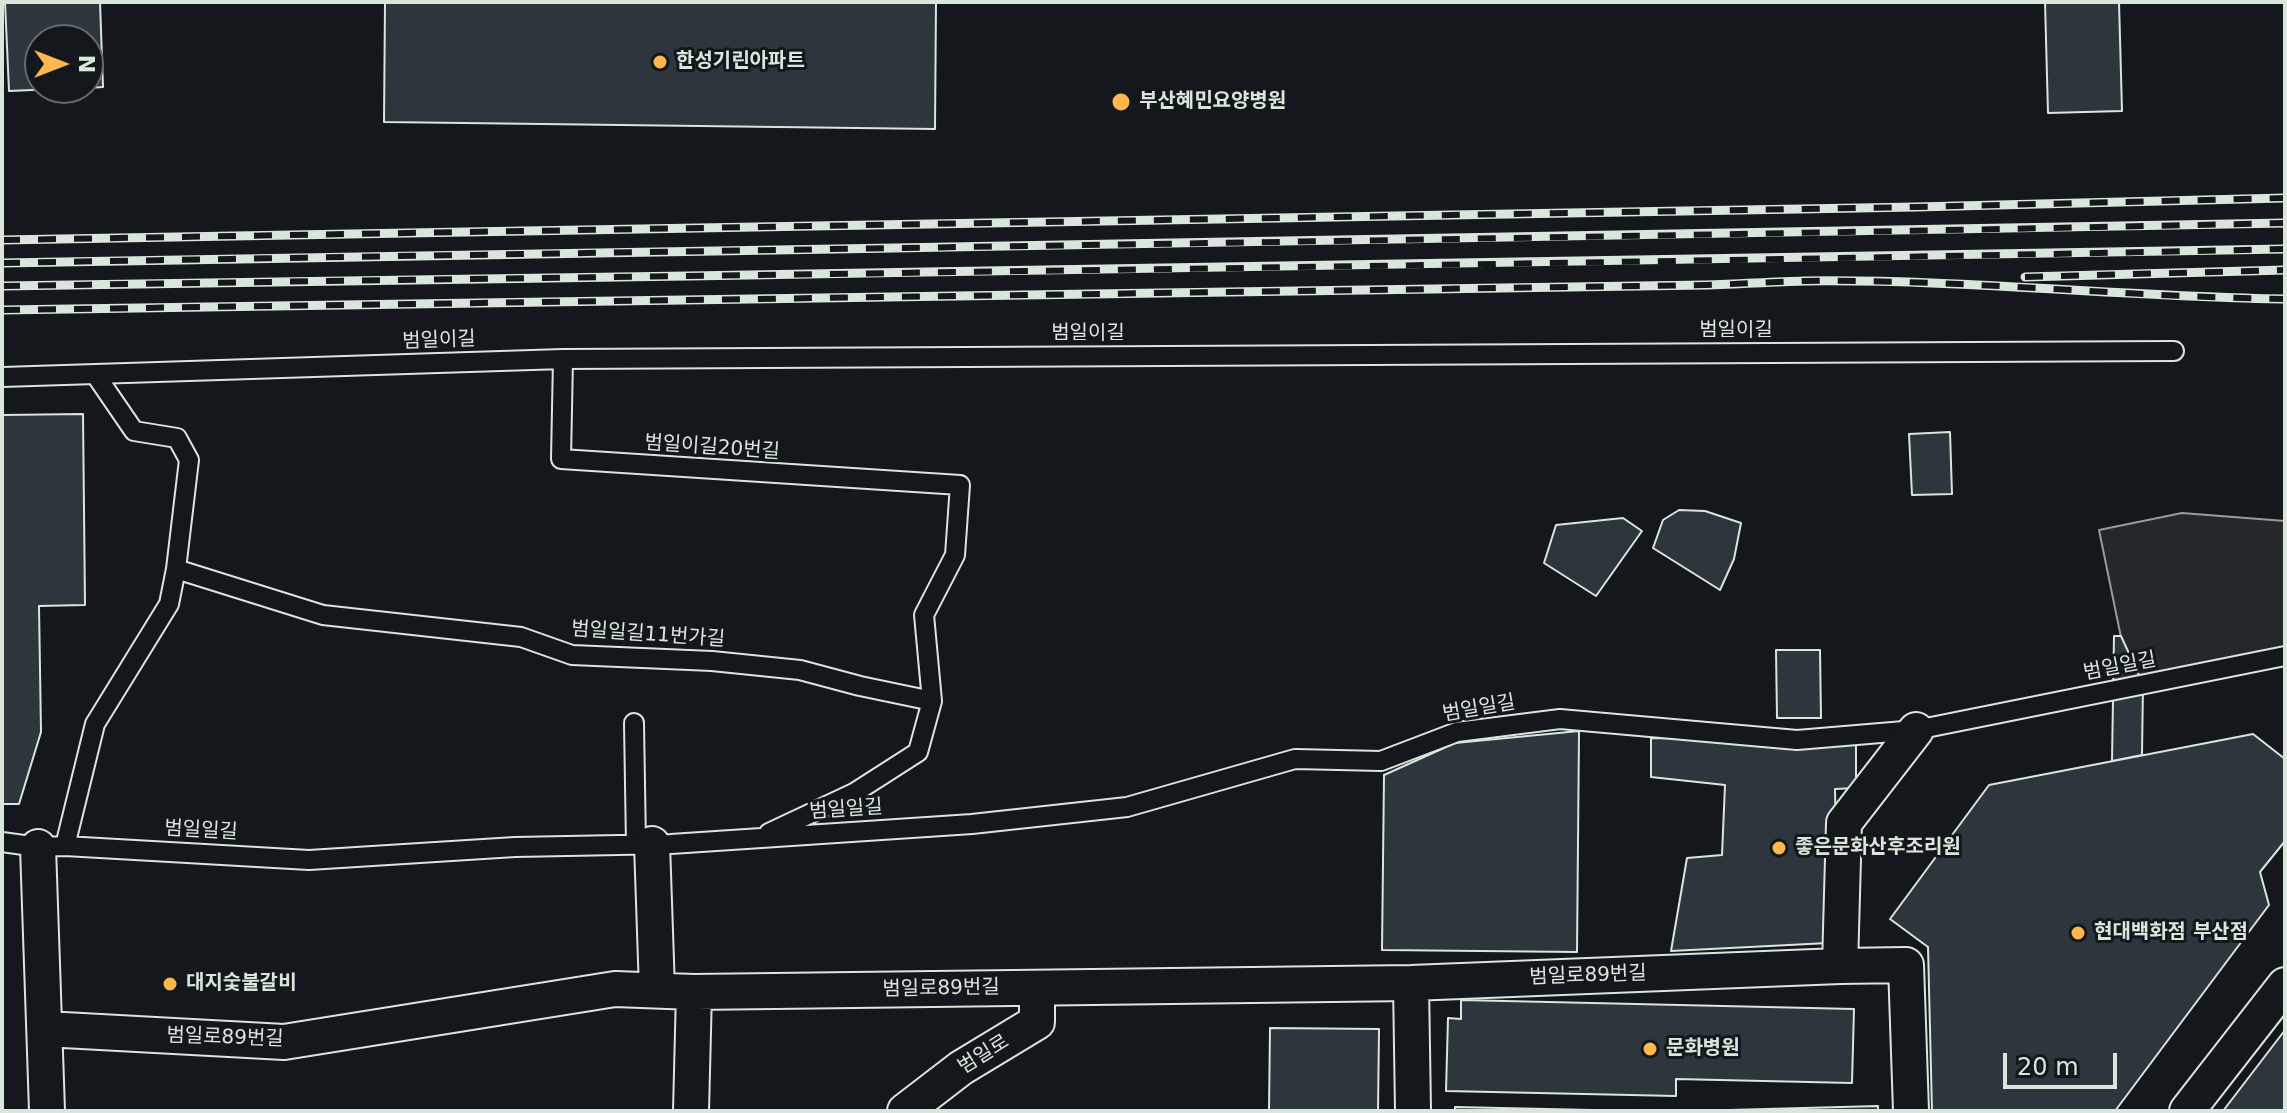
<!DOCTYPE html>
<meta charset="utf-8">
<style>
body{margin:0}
#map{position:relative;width:2287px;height:1113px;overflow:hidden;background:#14181c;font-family:"DejaVu Sans",sans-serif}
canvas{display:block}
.frame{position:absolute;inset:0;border:4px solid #d8e6dc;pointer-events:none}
.north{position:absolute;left:24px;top:24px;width:80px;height:80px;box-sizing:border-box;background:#14181c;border:2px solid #626a69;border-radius:50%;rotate:90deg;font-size:22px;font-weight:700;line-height:32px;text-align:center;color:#d8e6dc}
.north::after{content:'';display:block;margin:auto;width:28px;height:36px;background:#ffb74d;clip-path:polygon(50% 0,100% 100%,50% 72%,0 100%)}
.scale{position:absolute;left:2003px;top:1053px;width:114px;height:36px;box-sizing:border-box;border:4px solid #d8e6dc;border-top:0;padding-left:10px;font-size:24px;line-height:28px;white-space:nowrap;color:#d8e6dc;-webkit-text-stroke:6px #14181c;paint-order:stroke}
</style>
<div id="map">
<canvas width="2287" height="1113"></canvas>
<div class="frame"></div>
<div class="north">N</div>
<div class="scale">20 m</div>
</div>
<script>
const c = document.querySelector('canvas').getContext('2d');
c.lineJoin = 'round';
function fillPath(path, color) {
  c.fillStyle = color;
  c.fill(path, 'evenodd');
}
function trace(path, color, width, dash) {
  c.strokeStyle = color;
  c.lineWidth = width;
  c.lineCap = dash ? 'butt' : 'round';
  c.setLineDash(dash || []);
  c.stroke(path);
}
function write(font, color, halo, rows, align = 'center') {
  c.font = font + ' "DejaVu Sans","Noto Sans KR",sans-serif';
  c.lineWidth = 6;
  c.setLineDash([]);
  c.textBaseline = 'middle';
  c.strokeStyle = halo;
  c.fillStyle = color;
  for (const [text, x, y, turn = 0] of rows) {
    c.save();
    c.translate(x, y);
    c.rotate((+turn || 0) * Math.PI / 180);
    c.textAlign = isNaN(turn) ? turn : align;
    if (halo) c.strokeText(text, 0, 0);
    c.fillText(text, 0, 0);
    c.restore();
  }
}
const parking = new Path2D(`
 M 2182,513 L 2285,521 L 2285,651 L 2131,686 L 2099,530 Z`);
fillPath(parking, '#24282b');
trace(parking, '#939e99', 2);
const building = new Path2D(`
 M 5,2 L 100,2 L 103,87 L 88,88 L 88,40 L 40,40 L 40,88 L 78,88 L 9,91 Z
 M 385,2 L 936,2 L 935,129 L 384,122 Z
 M 2045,2 L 2119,2 L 2122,111 L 2048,113 Z
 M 83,414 L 85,605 L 39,606 L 41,732 L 19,804 L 2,804 L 2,415 Z
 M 1950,432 L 1952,494 L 1912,495 L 1909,434 Z
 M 1679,510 L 1705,511 L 1741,523 L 1734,559 L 1720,590 L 1653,548 L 1663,520 Z
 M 1623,518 L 1642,531 L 1596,596 L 1544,563 L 1556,525 Z
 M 2114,636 L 2121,636 L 2143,684 L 2142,755 L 2112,761 Z
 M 1776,650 L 1820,650 L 1821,718 L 1777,718 Z
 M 1579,731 L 1577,952 L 1382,950 L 1384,775 L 1455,743 Z
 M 2253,734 L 2285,759 L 2285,841 L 2260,872 L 2269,905 L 2115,1111 L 1932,1111 L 1928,947 L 1890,919 L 1989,785 Z
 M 1651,738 L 1856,741 L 1856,788 L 1835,789 L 1836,842 L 1828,943 L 1671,951 L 1687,858 L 1722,855 L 1725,785 L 1651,777 Z
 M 1461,1000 L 1854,1009 L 1852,1083 L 1676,1079 L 1676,1096 L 1446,1091 L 1448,1018 L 1461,1019 Z
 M 1270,1028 L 1379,1029 L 1378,1111 L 1269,1111 Z
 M 2285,1030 L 2285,1111 L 2223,1111 Z
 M 1878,1106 L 1878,1111 L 1692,1111 Z
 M 1455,1107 L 1638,1111 L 1455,1111 Z`);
fillPath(building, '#2c363c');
trace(building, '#d8e6dc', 2);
const lane = new Path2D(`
 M 563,359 L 561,459 L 960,485 L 955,555 L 924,615 L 932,701 L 918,752 L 854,793 L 769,833
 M 2,377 L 563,359 L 2174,351
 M 176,569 L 323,615 L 521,637 L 572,655 L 712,661 L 800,670 L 860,686 L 932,701
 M 634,723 L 636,845
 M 2,842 L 38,847 L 65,846 L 309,860 L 515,847 L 671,844 L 972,824 L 1127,807 L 1295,759 L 1381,761 L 1457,732 L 1560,719 L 1797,740 L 1916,730 L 2285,656
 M 65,846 L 95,724 L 169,604 L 176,569 L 189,460 L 177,438 L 134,431 L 95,374`);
const street = new Path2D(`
 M 652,844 L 657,990
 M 38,847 L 47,1111
 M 1840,966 L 1844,823 L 1916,730
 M 1411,983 L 1413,1111
 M 45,1029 L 284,1042 L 615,989 L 694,992 L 1411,983 L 1840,966 L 1906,965 L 1911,1111
 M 691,1111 L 694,992
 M 905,1111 L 961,1068 L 1037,1022 L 1037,988
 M 2187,1111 L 2285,985`);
trace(lane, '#d8e6dc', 22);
trace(street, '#d8e6dc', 38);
trace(lane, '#14181c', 18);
trace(street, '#14181c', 34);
const rail = new Path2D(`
 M 2,240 L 1916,207 L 2285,198
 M 2,263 C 763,249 1524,240 2285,223
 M 2025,277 L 2285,270
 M 2,286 C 763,274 1524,266 2285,249
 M 2,310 L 1706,285 C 1739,284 1771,282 1804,281 C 1964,279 2125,297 2285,299`);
trace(rail, '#d8e6dc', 9);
trace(rail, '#14181c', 6, [18]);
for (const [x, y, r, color] of [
 [660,62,8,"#ffb74d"],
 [1121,102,10,"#ffb74d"],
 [1779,848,8,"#ffb74d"],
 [2078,933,8,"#ffb74d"],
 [170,984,8,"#ffb74d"],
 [1650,1049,8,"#ffb74d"]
]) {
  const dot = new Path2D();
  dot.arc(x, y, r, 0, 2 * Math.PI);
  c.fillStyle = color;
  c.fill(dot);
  trace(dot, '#14181c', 3);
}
write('bold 20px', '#d8e6dc', '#14181c', [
 ["한성기린아파트",676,62],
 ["부산혜민요양병원",1139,102],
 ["좋은문화산후조리원",1795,848],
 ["현대백화점 부산점",2094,933],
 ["대지숯불갈비",186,984],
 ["문화병원",1666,1049]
], 'left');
write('20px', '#d8e6dc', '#14181c', [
 ["범일이길",1736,331],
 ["범일이길",1088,334],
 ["범일이길",439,341,-2],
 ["범일이길20번길",712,448,4],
 ["범일일길11번가길",648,635,4],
 ["범일일길",2120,667,-11],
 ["범일일길",1479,709,-10],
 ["범일일길",846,810,-4],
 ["범일일길",201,831,3],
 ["범일로89번길",1588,976,-2],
 ["범일로89번길",941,989,-1],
 ["범일로89번길",225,1038,2],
 ["범일로",984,1055,-32]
]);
</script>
